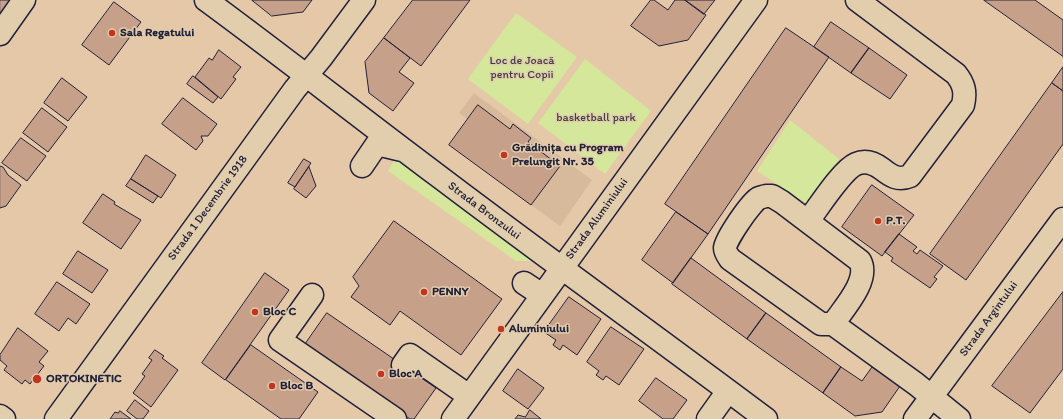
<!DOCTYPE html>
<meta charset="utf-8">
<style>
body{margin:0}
canvas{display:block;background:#e4c8a7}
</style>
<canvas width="1063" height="419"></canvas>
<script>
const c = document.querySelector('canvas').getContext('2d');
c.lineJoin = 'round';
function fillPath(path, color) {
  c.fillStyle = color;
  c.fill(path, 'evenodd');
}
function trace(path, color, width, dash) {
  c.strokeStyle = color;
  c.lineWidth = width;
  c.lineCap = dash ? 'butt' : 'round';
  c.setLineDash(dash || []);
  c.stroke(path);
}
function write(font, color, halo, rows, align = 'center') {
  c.font = font + ' Itim,sans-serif';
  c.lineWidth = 3;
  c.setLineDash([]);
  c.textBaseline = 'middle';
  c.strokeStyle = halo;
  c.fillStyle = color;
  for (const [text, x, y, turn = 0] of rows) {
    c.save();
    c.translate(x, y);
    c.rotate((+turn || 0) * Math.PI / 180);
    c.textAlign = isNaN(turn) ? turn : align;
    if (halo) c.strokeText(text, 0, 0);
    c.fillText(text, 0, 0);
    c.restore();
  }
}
fillPath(new Path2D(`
 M 474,93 L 592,180 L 560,226 L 531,205 L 549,180 L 459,113 Z`), '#d7b99c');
fillPath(new Path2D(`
 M 516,13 L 577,57 L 528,124 L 468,79 Z
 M 585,59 L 651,111 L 605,174 L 538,123 Z
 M 790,120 L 839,159 L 809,205 L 757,171 Z
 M 395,159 L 536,261 L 516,261 L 388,171 Z`), '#d5e79b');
const building = new Path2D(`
 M 0,0 L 13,0 L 0,31 Z
 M 252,0 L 312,0 L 303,12 L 272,16 Z
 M 413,0 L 470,0 L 421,66 L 384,38 Z
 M 651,0 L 654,0 L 668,10 L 675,0 L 685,0 L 706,15 L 688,40 L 659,46 L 631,26 Z
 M 685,0 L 715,0 L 704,14 Z
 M 984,0 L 1035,0 L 1063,20 L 1063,56 Z
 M 114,2 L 141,22 L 109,65 L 82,45 Z
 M 831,22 L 869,48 L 851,73 L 814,47 Z
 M 786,28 L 829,57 L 708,234 L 665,204 Z
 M 384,38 L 410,58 L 399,72 L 414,83 L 393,111 L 369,93 L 365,62 Z
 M 869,48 L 907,75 L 890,99 L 851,73 Z
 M 219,50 L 241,67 L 233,77 L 236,79 L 221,99 L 195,77 L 209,58 L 212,60 Z
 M 1063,67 L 1063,91 L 1052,83 Z
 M 193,76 L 218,97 L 213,103 L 187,84 Z
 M 62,78 L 87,97 L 68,121 L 44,103 Z
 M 1052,83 L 1063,91 L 1063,144 L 966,280 L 930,254 Z
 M 183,98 L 217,124 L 208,136 L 201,136 L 203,141 L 196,150 L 162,124 Z
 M 478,105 L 510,129 L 513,124 L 531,138 L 528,142 L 560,166 L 531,205 L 449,145 Z
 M 42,108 L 67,127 L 48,152 L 23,133 Z
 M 21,138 L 46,156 L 27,181 L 2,163 Z
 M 146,155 L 176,175 L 161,198 L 131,179 Z
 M 304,159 L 311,163 L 295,187 L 288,183 Z
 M 0,166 L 3,167 L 8,175 L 21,185 L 6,206 L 0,208 Z
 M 309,167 L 316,186 L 306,198 L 294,189 Z
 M 131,179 L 158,196 L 153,203 L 126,186 Z
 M 872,185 L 914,215 L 882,256 L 842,227 Z
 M 103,194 L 115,202 L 114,204 L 141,220 L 121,249 L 83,223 Z
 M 676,212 L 708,234 L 673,283 L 642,260 Z
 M 394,221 L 502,299 L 461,355 L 400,311 L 390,325 L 351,297 L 359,286 L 353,277 Z
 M 899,234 L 917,247 L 913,251 L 917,254 L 920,250 L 943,266 L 934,277 L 937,279 L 930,288 L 891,261 L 893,258 L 885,252 Z
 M 78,251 L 108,270 L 92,293 L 63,274 Z
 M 691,258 L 766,313 L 747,339 L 672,284 Z
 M 265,273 L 289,290 L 225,380 L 202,363 Z
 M 57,282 L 90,304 L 76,324 L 68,318 L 59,331 L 35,314 Z
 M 1063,292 L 1063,369 L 1030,413 L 992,386 Z
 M 569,297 L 601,319 L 577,355 L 563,345 L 560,350 L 553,345 L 556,340 L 544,332 Z
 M 327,313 L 436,388 L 414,419 L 410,419 L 304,346 Z
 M 766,313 L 841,367 L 823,393 L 747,339 Z
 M 611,327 L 644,349 L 619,385 L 606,376 L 603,380 L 596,375 L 599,371 L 587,362 Z
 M 18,328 L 48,351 L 39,362 L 44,366 L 30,384 L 25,380 L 22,384 L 4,370 L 7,366 L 0,360 L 0,355 Z
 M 251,345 L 318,392 L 299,419 L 281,419 L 226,380 Z
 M 155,350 L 164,356 L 162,358 L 178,370 L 151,407 L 133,393 L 145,376 L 142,374 L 152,360 L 149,358 Z
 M 841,367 L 862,381 L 872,367 L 900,386 L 882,412 L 855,416 L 823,393 Z
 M 518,369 L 544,388 L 528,409 L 503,391 Z
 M 656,378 L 687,400 L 673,419 L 663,419 L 639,401 Z
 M 135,400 L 149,411 L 143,419 L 137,419 L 127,411 Z
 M 530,410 L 541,419 L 515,419 L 518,415 L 525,417 Z
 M 120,411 L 131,419 L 110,419 L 115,412 L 118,413 Z`);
fillPath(building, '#c6a089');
trace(building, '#22223b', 1);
const minor = new Path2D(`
 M 206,0 C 285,58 362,119 441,178 C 548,259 658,338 766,419
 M 0,34 L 24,0
 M 362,166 L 377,144 L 402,150
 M 766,196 L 772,196 L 782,202 L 860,261 C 870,280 844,308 833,324 L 821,324 L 730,259 C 728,256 725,252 725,248 C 726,239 751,202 759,198 C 761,197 763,197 766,196 Z
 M 808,221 C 818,208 842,170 856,164 C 865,160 874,163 882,169 C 891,176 898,181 910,176 L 963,105 C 966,92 964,84 956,74 L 857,0
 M 524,283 L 542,295
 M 312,295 L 280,340 L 395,419
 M 833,324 L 916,384 L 959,419
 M 403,365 L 410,355 L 469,396
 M 0,416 L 4,419
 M 56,419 L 295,89 L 321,58 L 364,0
 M 453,419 L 756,0
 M 708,419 L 728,391
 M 915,419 L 1063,219`);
trace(minor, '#22223b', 25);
trace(minor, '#e2cdac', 22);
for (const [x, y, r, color] of [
 [112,33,4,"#c8321e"],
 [504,155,4,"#c8321e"],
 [878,221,4,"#c8321e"],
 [424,292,4,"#c8321e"],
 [255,312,4,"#c8321e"],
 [501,329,4,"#c8321e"],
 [381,374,4,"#c8321e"],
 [37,379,5,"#c8321e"],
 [272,386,4,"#c8321e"]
]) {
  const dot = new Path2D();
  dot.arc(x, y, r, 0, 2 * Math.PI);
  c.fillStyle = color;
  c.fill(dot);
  trace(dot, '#e2cdac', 1.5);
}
write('bold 12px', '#22223b', '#e2cdac', [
 ["Sala Regatului",120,33],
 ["Grădinița cu Program",512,148],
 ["Prelungit Nr. 35",512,162],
 ["P.T.",886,221],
 ["PENNY",432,292],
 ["Bloc C",263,312],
 ["Aluminiului",509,329],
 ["Bloc A",389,374],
 ["ORTOKINETIC",46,379],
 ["Bloc B",280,386]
], 'left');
write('12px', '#3d4049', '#e2cdac', [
 ["Loc de Joacă",522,61],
 ["pentru Copii",522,75],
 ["basketball park",596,118]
]);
write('12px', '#22223b', '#e2cdac', [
 ["Strada 1 Decembrie 1918",208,208,-54],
 ["Strada Bronzului",484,211,37],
 ["Strada Aluminiului",597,219,-54],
 ["Strada Argintului",989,319,-54]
]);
</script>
